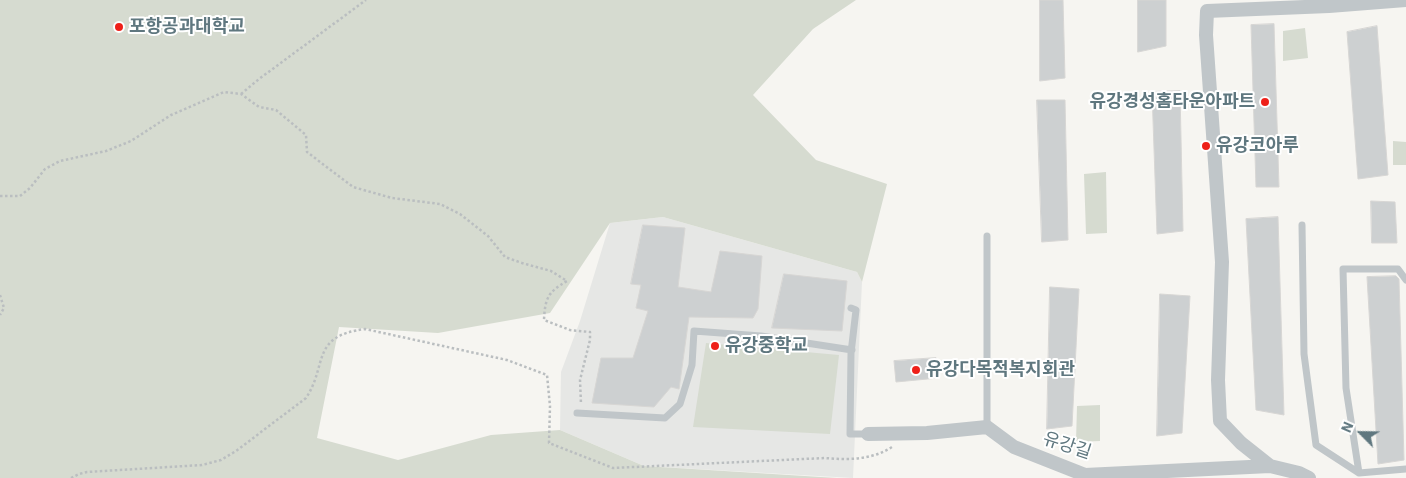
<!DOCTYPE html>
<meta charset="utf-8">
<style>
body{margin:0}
#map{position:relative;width:1406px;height:478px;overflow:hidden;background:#f6f5f1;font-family:"IBM Plex Sans",sans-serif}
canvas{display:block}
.north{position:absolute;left:1336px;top:408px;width:50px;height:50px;-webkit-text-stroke:4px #fff;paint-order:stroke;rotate:293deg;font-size:14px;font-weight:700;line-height:20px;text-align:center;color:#5f777f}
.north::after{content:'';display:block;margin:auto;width:18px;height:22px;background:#5f777f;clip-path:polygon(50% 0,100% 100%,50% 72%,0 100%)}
</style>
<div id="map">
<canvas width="1406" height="478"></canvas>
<div class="north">N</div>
</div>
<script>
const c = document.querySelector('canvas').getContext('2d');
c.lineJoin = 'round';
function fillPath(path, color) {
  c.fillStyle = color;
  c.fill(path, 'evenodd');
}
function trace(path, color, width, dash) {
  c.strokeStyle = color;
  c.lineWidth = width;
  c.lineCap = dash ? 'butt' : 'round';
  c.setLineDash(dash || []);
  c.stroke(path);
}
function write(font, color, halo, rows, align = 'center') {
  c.font = font + ' "IBM Plex Sans","Noto Sans KR",sans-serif';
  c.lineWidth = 4;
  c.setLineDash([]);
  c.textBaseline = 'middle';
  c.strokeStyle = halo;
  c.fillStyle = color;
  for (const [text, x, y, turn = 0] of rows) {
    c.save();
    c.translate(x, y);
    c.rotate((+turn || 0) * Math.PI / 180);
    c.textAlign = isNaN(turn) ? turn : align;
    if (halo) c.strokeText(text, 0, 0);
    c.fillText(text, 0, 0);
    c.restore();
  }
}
fillPath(new Path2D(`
 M 663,217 L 857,272 L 862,282 L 853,478 L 644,466 L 560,430 L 561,372 L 580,321 L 610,223 Z`), '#e6e7e5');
fillPath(new Path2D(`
 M 0,0 L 856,0 L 813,29 L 753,95 L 816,160 L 887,184 L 862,282 L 857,272 L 663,217 L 610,223 L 550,313 L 438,333 L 339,327 L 317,438 L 398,460 L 491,435 L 560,430 L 644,466 L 837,478 L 0,478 Z
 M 1305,28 L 1308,58 L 1283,61 L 1283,31 Z
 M 1393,141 L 1406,142 L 1406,165 L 1393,165 Z
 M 1106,172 L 1107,233 L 1086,234 L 1084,174 Z
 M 706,343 L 839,355 L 830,434 L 693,427 Z
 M 1100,405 L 1100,441 L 1076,442 L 1077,406 Z`), '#d6dbd0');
const building = new Path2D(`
 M 1040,0 L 1063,0 L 1065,78 L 1040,81 Z
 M 1138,0 L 1166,0 L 1166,46 L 1138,52 Z
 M 1274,24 L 1279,187 L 1256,187 L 1251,25 Z
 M 1377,26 L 1388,175 L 1358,179 L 1347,32 Z
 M 1180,91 L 1183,231 L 1157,234 L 1152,92 Z
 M 1037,100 L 1065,100 L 1068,240 L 1042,242 Z
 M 1371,201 L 1395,202 L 1397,243 L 1372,243 Z
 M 1278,217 L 1284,415 L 1256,410 L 1246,219 Z
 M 643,225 L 685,228 L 678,287 L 711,292 L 720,251 L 762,256 L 758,309 L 753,318 L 689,317 L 679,389 L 671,387 L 654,407 L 592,403 L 601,358 L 633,358 L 648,311 L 636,308 L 641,285 L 631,284 Z
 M 784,274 L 847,281 L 842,331 L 772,328 Z
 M 1396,276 L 1399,279 L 1404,460 L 1378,464 L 1367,277 Z
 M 1050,287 L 1079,289 L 1072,426 L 1047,429 Z
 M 1160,294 L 1190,296 L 1182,433 L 1157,436 Z
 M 936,358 L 938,378 L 896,382 L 894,361 Z`);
fillPath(building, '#cdd0d1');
trace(building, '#d7d6d4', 1);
trace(new Path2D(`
 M 241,94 L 259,79 L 366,0
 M 0,196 L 20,196 L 30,188 L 45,169 L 60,161 L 106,151 L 131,141 L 171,115 L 224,92 L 241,94 L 259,107 L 276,110 L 306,135 L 307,152 L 353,187 L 392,198 L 440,204 L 460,214 L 488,236 L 505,257 L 522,263 L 551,271 L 567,281 C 548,292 545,298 544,320 L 570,330 L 590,332 L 590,340 L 580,380 L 581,404
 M 0,295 L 4,308 L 0,315
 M 71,478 L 79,474 L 87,472 L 202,465 L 221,460 L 236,451 L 306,398 C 328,365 310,336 365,329 L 507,360 L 547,375 L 550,406 L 549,443 L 613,468 L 825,458 C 848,460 872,460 892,447`), '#babec0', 2.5, [2.5, 2.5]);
trace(new Path2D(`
 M 1302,225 L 1304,354 L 1316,445 L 1359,473 L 1406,469
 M 987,236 L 987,427
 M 851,308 L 856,310 L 851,353 L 850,434 L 868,434
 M 577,413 L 665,418 L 680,404 L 692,365 L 694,331 L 761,336 L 852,350
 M 1359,473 L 1346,388 L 1343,269 L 1398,269 L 1406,280`), '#c0c6c9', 7);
trace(new Path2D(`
 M 868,434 L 927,433 L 987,427 L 1014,447 L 1085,475 L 1270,466 L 1299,473 L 1309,478
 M 1270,466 L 1241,443 L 1220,421 L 1218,380 L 1222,262 L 1206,35 L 1207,11 L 1329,6 L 1406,0`), '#c0c6c9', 14);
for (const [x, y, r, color] of [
 [119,27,5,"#ee2019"],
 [1265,102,5,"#ee2019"],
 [1206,146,5,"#ee2019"],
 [715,346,5,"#ee2019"],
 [916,370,5,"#ee2019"]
]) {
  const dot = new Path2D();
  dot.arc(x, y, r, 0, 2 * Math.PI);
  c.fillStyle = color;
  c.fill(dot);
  trace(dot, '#fff', 2);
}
write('bold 18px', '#5f777f', '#fff', [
 ["포항공과대학교",129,27],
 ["유강경성홈타운아파트",1255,102,"right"],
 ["유강코아루",1216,146],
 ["유강중학교",725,346],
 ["유강다목적복지회관",926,370]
], 'left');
write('18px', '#5f777f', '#fff', [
 ["유강길",1067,446,18]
]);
</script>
